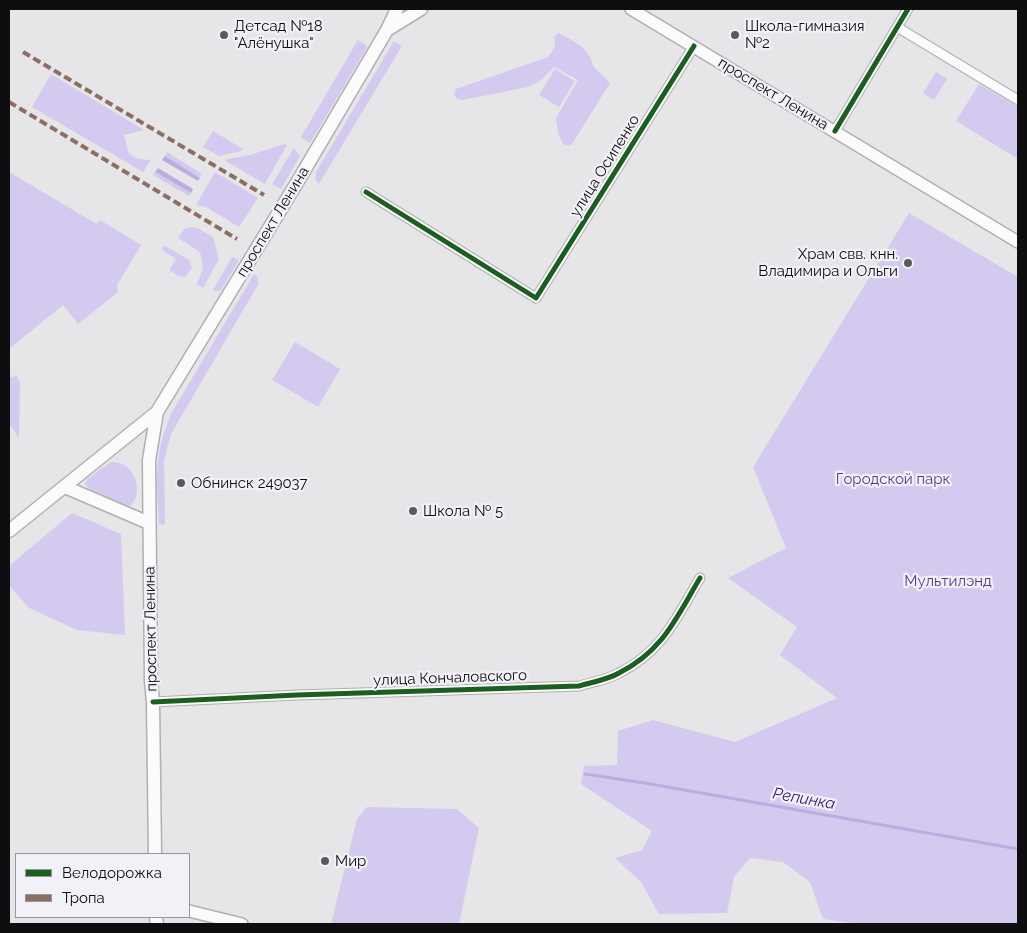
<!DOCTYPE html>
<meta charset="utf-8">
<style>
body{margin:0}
#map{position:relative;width:1027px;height:933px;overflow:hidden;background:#e6e5e8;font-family:Raleway,sans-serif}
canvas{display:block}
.frame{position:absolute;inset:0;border:10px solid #0e0e10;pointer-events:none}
.legend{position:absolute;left:15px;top:853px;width:175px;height:65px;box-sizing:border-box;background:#f2f1f7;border:1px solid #97969b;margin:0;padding:6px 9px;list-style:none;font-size:15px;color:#0e0e10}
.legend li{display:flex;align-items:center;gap:10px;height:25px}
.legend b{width:25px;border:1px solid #97969b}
</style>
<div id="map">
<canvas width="1027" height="933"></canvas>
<div class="frame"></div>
<ul class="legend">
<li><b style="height:6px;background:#1b5e20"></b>Велодорожка</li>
<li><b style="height:6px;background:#8d6e63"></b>Тропа</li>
</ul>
</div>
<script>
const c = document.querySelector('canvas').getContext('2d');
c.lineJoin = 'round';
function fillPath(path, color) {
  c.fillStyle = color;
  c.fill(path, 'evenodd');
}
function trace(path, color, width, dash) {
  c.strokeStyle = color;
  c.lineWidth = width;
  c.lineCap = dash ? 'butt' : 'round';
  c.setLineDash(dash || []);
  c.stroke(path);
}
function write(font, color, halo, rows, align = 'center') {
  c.font = font + ' Raleway,sans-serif';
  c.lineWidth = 4.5;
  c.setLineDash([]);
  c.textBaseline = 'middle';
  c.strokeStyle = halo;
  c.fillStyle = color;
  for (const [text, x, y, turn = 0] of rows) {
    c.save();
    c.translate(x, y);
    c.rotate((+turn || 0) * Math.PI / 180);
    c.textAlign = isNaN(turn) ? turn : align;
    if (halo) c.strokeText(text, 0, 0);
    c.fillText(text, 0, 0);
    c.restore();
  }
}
fillPath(new Path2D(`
 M 558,33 C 572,39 591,50 593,66 L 610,83 L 572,144 L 568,146 L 563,144 L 558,133 L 556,118 L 578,80 L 554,67 L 540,81 L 528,87 L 462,100 L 456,98 L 454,94 L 456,89 L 548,57 L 555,47 L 554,38 Z
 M 358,40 L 367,46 L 365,51 L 310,143 L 301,137 Z
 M 394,41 L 402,46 L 319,184 L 315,179 L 316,172 Z
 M 555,69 L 575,81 L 559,107 L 539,95 Z
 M 936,72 L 947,79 L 934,100 L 923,93 Z
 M 51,74 L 144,130 L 124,135 L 129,154 L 139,159 L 151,160 L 143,172 L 32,107 Z
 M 979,84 L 1018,107 L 1018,159 L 956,121 Z
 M 213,131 L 243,149 L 241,151 L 223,155 L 221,157 L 203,147 Z
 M 284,144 L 287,145 L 265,184 L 226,161 L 227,159 L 250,155 Z
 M 294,148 L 300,156 L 281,189 L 272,184 Z
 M 167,152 L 202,174 L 200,178 L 165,156 Z
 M 9,172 L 97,224 L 100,220 L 141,245 L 117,285 L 118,292 L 78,324 L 63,305 L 9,349 Z
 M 155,172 L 191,193 L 189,196 L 153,175 Z
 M 215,172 L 258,198 L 239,227 L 206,207 L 196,205 Z
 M 909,213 L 1018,277 L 1018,924 L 860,924 L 823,919 L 810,882 L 783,862 L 750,858 L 734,877 L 727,913 L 659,914 L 641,882 L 615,858 L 642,850 L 652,831 L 581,784 L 584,766 L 617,765 L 618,731 L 653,720 L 735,742 L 837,698 L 780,655 L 797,627 L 728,578 L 786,548 L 753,467 Z
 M 192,227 L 197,228 L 213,237 L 219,259 L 203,288 L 197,284 L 203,268 L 200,252 L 178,238 L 184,229 Z
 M 164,245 L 189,260 L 192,268 L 185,277 L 179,276 L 169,270 L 176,259 L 162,250 Z
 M 232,257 L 239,260 L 221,290 L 218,291 L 213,290 Z
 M 254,274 L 257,277 L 259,283 L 171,434 L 164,461 L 165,524 L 162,525 L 159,523 C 156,480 154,452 172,412 Z
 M 295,342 L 340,369 L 318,407 L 272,380 Z
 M 9,374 L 12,378 L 16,375 L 20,382 L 19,438 L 9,424 Z
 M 111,462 C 135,460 145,494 130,506 L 125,505 C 115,501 89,493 85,484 L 87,479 Z
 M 72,513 L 121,534 L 125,635 L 77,630 L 29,608 L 9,585 L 9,566 Z
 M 367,807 L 457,809 L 479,828 L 459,924 L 331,924 L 357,819 Z`), '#d4caef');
fillPath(new Path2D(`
 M 165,156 L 200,178 L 198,181 L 162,160 Z
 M 158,168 L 193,189 L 191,193 L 155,172 Z`), '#bcade0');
trace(new Path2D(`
 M 585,774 L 645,783 L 1018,849`), '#bcade0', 3);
const street = new Path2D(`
 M 897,27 L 1018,100
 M 835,131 L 908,9
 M 366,192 L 536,298 L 694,46
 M 153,702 L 297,695 L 579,686 C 592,682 607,680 619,673 C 663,651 676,618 700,578`);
const secondary = new Path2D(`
 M 631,9 L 1018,242
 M 189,911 L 242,924`);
const primary = new Path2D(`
 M 387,30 L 421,9
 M 65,487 L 149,523
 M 9,531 L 157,412 L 298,181 L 387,30 L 397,9
 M 155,854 L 153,702 L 151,681 L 149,460 L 157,412
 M 156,917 L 157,924`);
trace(street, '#b0afb1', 11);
trace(secondary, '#b0afb1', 14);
trace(primary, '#b0afb1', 15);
trace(street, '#fbfbfc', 9);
trace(secondary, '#fbfbfc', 11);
trace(primary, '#fbfbfc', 12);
trace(new Path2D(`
 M 23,52 L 264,195
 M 9,102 L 237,239`), '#8d6e63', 4, [8, 4]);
trace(new Path2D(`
 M 835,131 L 908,9
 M 366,192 L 536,298 L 694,46
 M 153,702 L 297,695 L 579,686 C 592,682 607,680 619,673 C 663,651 676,618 700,578`), '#1b5e20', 5);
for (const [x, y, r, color] of [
 [224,35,5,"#5a595c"],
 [735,35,5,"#5a595c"],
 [908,263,5,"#5a595c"],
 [181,483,5,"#5a595c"],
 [413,511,5,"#5a595c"],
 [325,861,5,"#5a595c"]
]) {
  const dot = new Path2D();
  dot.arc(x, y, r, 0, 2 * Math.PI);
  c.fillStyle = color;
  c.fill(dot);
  trace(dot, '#f2f1f7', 2);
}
write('15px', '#0e0e10', '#f2f1f7', [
 ["Детсад №18",234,26],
 ["\"Алёнушка\"",234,43],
 ["Школа-гимназия",745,26],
 ["№2",745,43],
 ["Храм свв. кнн.",898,254,"right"],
 ["Владимира и Ольги",898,271,"right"],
 ["Обнинск 249037",191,483],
 ["Школа № 5",423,511],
 ["Мир",335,861]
], 'left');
write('15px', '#0e0e10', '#f2f1f7', [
 ["проспект Ленина",773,94,31],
 ["улица Осипенко",605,166,-58],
 ["проспект Ленина",273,222,-59],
 ["проспект Ленина",151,629,-91],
 ["улица Кончаловского",450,678,-2]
]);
write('15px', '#58398c', '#f2f1f7', [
 ["Городской парк",893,479],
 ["Мультилэнд",948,581]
]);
write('italic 16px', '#381567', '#f2f1f7', [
 ["Репинка",804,799,10]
]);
</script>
